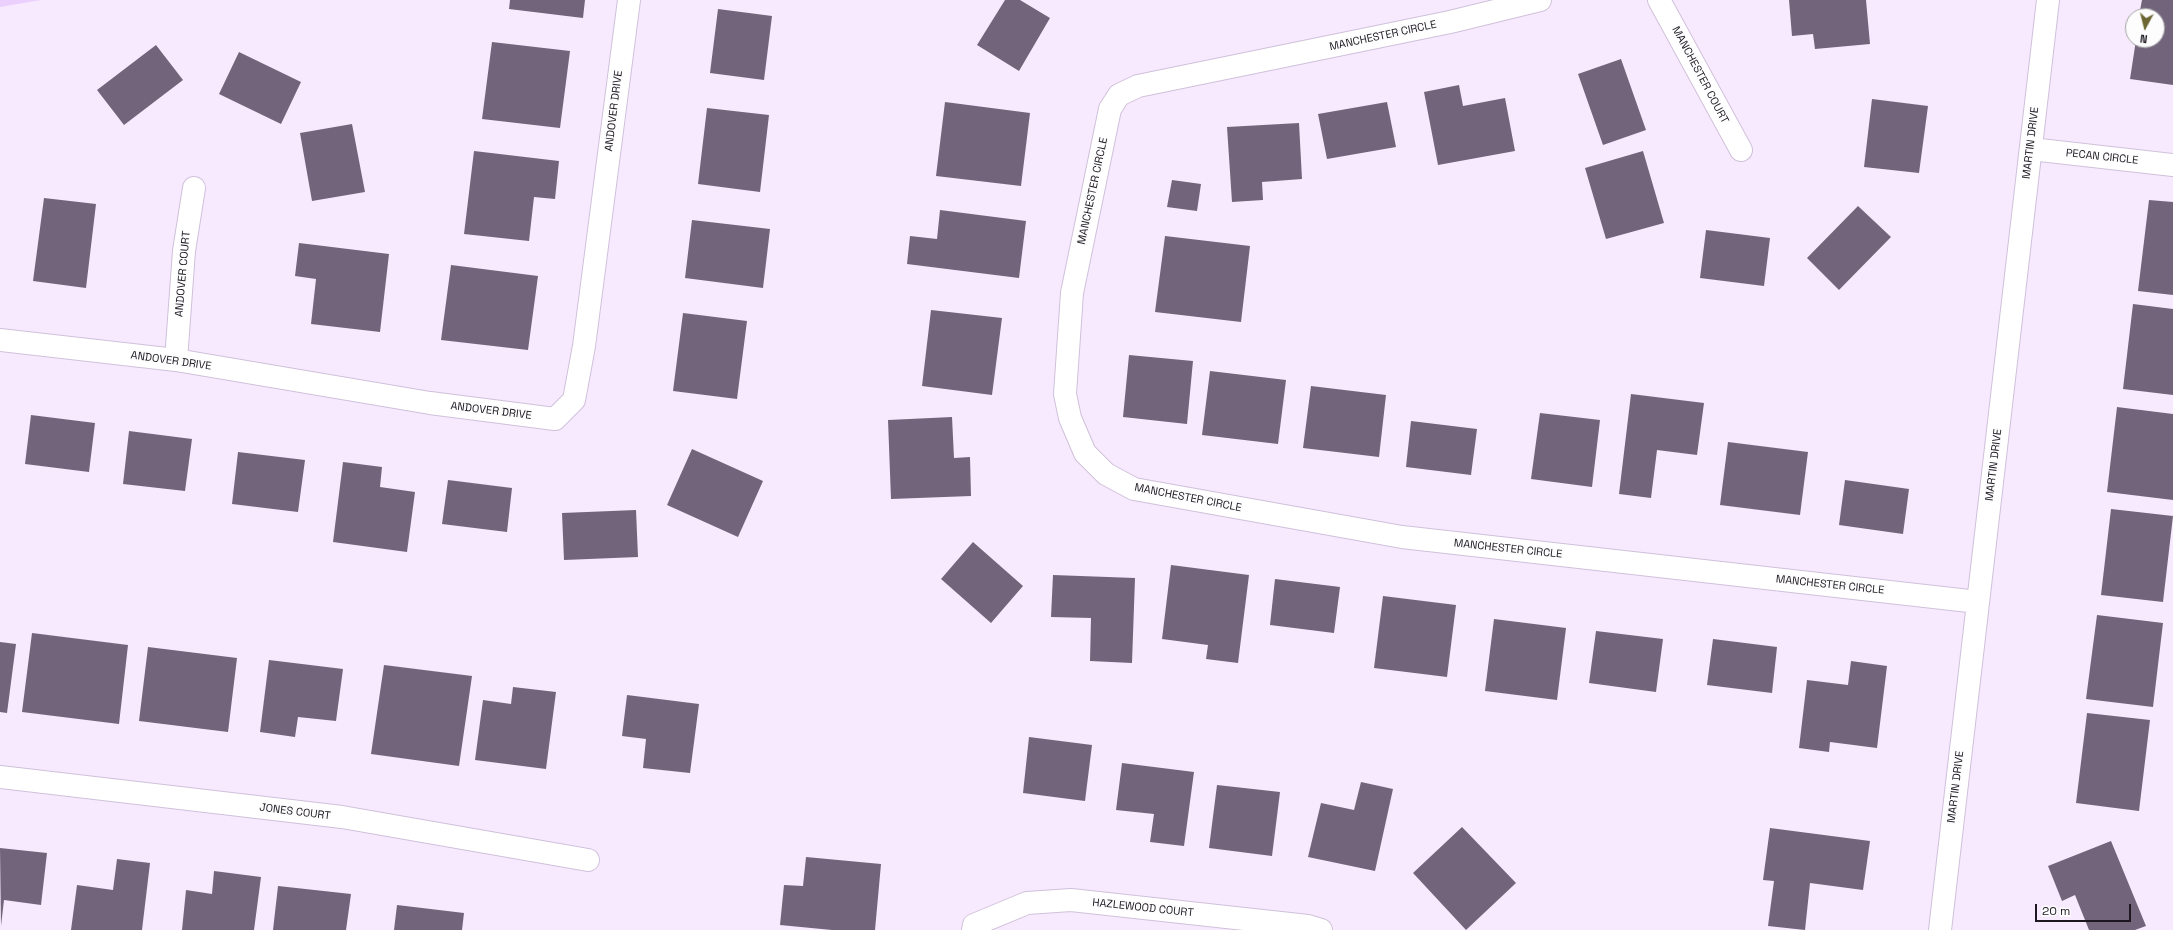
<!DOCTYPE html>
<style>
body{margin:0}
#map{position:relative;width:2173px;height:930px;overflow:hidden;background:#f7eaff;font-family:"Space Grotesk",sans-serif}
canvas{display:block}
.north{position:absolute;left:2125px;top:8px;width:40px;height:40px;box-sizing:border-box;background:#fdfdfd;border:1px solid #a3a1a5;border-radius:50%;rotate:187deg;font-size:11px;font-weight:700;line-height:16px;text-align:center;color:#1c1720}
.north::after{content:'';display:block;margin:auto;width:14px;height:18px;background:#6c6632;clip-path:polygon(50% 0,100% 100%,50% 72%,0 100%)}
.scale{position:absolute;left:2035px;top:904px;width:96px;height:18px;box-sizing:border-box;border:2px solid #1c1720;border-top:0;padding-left:5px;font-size:12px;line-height:14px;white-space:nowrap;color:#1c1720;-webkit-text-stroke:3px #fdfdfd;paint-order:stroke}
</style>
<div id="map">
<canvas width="2173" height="930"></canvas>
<div class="north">N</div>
<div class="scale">20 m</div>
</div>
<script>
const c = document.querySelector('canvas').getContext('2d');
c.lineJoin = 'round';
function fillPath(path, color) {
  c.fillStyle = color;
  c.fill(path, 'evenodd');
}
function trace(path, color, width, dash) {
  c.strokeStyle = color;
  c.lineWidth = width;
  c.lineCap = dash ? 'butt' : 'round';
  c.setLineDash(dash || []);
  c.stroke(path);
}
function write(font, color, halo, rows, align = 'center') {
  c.font = font + ' "Space Grotesk",sans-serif';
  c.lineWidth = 4;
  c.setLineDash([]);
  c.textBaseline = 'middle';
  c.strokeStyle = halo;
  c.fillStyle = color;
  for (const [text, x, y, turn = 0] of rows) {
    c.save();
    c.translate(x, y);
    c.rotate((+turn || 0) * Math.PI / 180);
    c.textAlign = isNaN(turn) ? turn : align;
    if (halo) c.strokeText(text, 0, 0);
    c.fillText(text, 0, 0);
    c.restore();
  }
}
fillPath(new Path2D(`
 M 0,0 L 41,0 L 0,7 Z`), '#ebcffc');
fillPath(new Path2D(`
 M 510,0 L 585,0 L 583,18 L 509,9 Z
 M 1005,0 L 1020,0 L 1050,18 L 1019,71 L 977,45 Z
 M 1789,0 L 1866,0 L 1870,44 L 1815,49 L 1813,34 L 1792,36 Z
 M 2142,0 L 2173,0 L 2173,85 L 2130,79 L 2136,40 L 2157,40 L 2157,16 L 2139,16 Z
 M 718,9 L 772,16 L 764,80 L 710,73 Z
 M 492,42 L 570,51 L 560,128 L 482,119 Z
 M 156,45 L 183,80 L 124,125 L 97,90 Z
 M 239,52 L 301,82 L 281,124 L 219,94 Z
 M 1621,59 L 1646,130 L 1603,145 L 1578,74 Z
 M 1459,85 L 1463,106 L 1505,98 L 1515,151 L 1438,165 L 1424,92 Z
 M 1872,99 L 1928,106 L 1919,173 L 1864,167 Z
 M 945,102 L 1030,113 L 1021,186 L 936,176 Z
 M 1387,102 L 1396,147 L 1327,159 L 1318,114 Z
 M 707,108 L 769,115 L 760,192 L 698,184 Z
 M 1299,123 L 1302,179 L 1262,182 L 1263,200 L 1232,202 L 1227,127 Z
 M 352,124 L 365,192 L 312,201 L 300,133 Z
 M 474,151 L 559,161 L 555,199 L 534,197 L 529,241 L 464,234 Z
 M 1643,151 L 1664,223 L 1606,239 L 1585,168 Z
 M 1172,180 L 1201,184 L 1197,211 L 1167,207 Z
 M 44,198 L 96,204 L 86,288 L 33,281 Z
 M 2149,200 L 2173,202 L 2173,295 L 2138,291 Z
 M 1858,206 L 1891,237 L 1839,290 L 1807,258 Z
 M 940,210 L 1026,221 L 1019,278 L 907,264 L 910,236 L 937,239 Z
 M 692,220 L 770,229 L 763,288 L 685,278 Z
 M 1706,230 L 1770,238 L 1764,286 L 1700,278 Z
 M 1165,236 L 1250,246 L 1241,322 L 1155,312 Z
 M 299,243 L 389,254 L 380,332 L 311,324 L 316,279 L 295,276 Z
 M 451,265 L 538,276 L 528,350 L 441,340 Z
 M 2133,304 L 2173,309 L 2173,395 L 2123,389 Z
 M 931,310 L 1002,318 L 992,395 L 922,386 Z
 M 683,313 L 747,321 L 737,399 L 673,391 Z
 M 1129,355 L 1193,361 L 1187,424 L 1123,417 Z
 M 1210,371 L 1286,380 L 1278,444 L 1202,435 Z
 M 1311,386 L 1386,395 L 1379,457 L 1303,448 Z
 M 1631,394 L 1704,403 L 1697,455 L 1657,450 L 1651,498 L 1619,494 Z
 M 2117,407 L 2173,414 L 2173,500 L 2107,492 Z
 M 1540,413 L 1600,420 L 1592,487 L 1531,479 Z
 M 31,415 L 95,423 L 89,472 L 25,464 Z
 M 952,417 L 954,458 L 970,457 L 971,496 L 891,499 L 888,420 Z
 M 1411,421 L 1477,429 L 1471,475 L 1406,467 Z
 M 129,431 L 192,439 L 185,491 L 123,484 Z
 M 1728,442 L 1808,452 L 1800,515 L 1720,505 Z
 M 692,449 L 763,481 L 738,537 L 667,505 Z
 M 238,452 L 305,460 L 298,512 L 232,504 Z
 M 343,462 L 382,467 L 380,487 L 415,492 L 407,552 L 333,542 Z
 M 448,480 L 512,488 L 507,532 L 442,524 Z
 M 1845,480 L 1909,489 L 1903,534 L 1839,525 Z
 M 2111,509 L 2173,516 L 2163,602 L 2101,595 Z
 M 636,510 L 638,557 L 564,560 L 562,513 Z
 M 973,542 L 1023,586 L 991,623 L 941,579 Z
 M 1171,565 L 1249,575 L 1238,663 L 1206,659 L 1208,645 L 1162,639 Z
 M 1053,575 L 1135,578 L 1132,663 L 1090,661 L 1091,618 L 1051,617 Z
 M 1275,579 L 1340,587 L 1334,633 L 1270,625 Z
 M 1383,596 L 1456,605 L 1447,677 L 1374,668 Z
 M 2097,615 L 2163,623 L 2153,707 L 2086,699 Z
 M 1494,619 L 1566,628 L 1557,700 L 1485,691 Z
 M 1596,631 L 1663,639 L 1656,692 L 1589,683 Z
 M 32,633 L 128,645 L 119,724 L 22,712 Z
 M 1713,639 L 1777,647 L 1772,693 L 1707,685 Z
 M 0,642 L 16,644 L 7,713 L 0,712 Z
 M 148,647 L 237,658 L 228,732 L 139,721 Z
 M 269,660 L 343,669 L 336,721 L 298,717 L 295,737 L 260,732 Z
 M 1851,661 L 1887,666 L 1877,748 L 1830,742 L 1829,752 L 1799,748 L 1807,680 L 1848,685 Z
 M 384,665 L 472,676 L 459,766 L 371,754 Z
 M 513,687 L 556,692 L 546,769 L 475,760 L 483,700 L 511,704 Z
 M 627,695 L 699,704 L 690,773 L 643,768 L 646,739 L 622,736 Z
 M 2087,713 L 2150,720 L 2139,811 L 2076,803 Z
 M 1029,737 L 1092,745 L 1085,801 L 1023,793 Z
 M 1122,763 L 1194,772 L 1184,846 L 1150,842 L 1154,814 L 1116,810 Z
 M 1361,782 L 1393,789 L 1375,871 L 1308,857 L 1321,803 L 1354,810 Z
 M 1217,785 L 1280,792 L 1272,856 L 1209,848 Z
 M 1462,827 L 1516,883 L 1466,930 L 1413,873 Z
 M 1770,828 L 1870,841 L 1863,890 L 1810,883 L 1805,930 L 1768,926 L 1774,881 L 1763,880 Z
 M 2111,841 L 2146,926 L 2135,930 L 2089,930 L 2075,895 L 2062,901 L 2048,866 Z
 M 0,848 L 47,853 L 41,905 L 4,900 L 1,926 Z
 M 806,857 L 881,864 L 875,930 L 832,930 L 780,925 L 784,885 L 803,886 Z
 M 117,859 L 150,863 L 142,930 L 71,930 L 77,885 L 113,890 Z
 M 214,871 L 261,877 L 254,930 L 182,930 L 186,890 L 212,894 Z
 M 278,886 L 351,894 L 346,930 L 273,930 Z
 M 397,905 L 464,913 L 462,930 L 394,930 Z`), '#72657b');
const minor = new Path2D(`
 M 1540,0 L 1450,22 L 1138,86 L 1119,95 L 1110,109 L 1072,293 L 1065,394 L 1070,418 L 1085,453 L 1106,474 L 1134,489 L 1402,537 L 1978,602
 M 1659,0 L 1741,150
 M 2031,149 L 2173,165
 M 0,340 L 176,360 L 430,403 L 555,419 L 574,400 L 584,346 L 629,0
 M 176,360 L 184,251 L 194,188
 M 0,777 L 342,817 L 588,860
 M 973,930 L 974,925 L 1027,903 L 1071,900 L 1308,926 L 1321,930
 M 1940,930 L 2048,0`);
trace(minor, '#d0c1da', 24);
trace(minor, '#fff', 22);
write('11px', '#1c1720', '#fdfdfd', [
 ["MANCHESTER CIRCLE",1383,36,-12],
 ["MANCHESTER COURT",1700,75,62],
 ["ANDOVER DRIVE",614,111,-83],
 ["MARTIN DRIVE",2031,143,-83],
 ["PECAN CIRCLE",2102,157,6],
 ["MANCHESTER CIRCLE",1093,191,-78],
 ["ANDOVER COURT",183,274,-85],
 ["ANDOVER DRIVE",171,361,8],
 ["ANDOVER DRIVE",491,411,7],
 ["MARTIN DRIVE",1994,465,-83],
 ["MANCHESTER CIRCLE",1188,498,11],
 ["MANCHESTER CIRCLE",1508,549,6],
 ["MANCHESTER CIRCLE",1830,585,6],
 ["MARTIN DRIVE",1956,787,-83],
 ["JONES COURT",295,812,7],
 ["HAZLEWOOD COURT",1143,908,6]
]);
</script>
